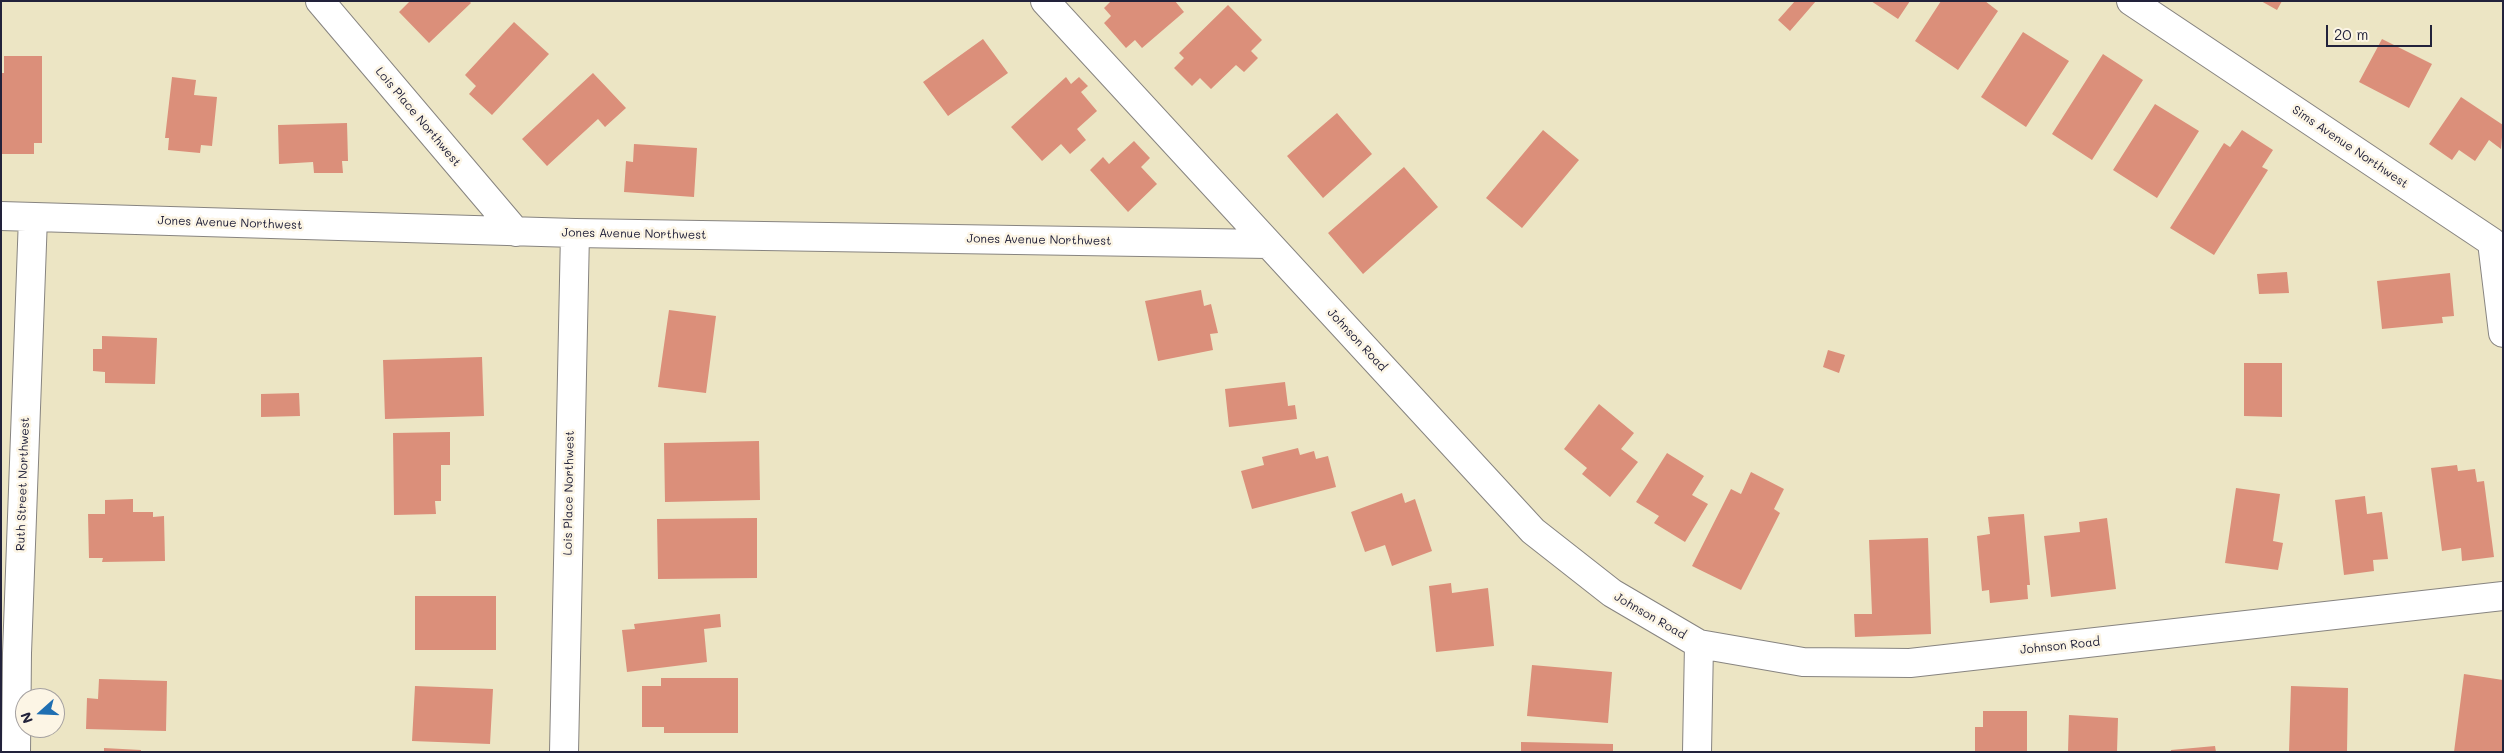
<!DOCTYPE html>
<style>
body{margin:0}
#map{position:relative;width:2504px;height:753px;overflow:hidden;background:#ece5c4;font-family:Mali,sans-serif}
canvas{display:block}
.frame{position:absolute;inset:0;border:2px solid #22223b;pointer-events:none}
.north{position:absolute;left:15px;top:688px;width:50px;height:50px;box-sizing:border-box;background:#fcf5e5;border:1px solid #a5a1a1;border-radius:50%;rotate:250deg;font-size:14px;font-weight:700;line-height:20px;text-align:center;color:#22223b}
.north::after{content:'';display:block;margin:auto;width:18px;height:22px;background:#1f6fb2;clip-path:polygon(50% 0,100% 100%,50% 72%,0 100%)}
.scale{position:absolute;left:2326px;top:25px;width:106px;height:22px;box-sizing:border-box;border:2px solid #22223b;border-top:0;padding-left:6px;font-size:15px;line-height:18px;white-space:nowrap;color:#22223b;-webkit-text-stroke:4px #fcf5e5;paint-order:stroke}
</style>
<div id="map">
<canvas width="2504" height="753"></canvas>
<div class="frame"></div>
<div class="north">N</div>
<div class="scale">20 m</div>
</div>
<script>
const c = document.querySelector('canvas').getContext('2d');
c.lineJoin = 'round';
function fillPath(path, color) {
  c.fillStyle = color;
  c.fill(path, 'evenodd');
}
function trace(path, color, width, dash) {
  c.strokeStyle = color;
  c.lineWidth = width;
  c.lineCap = dash ? 'butt' : 'round';
  c.setLineDash(dash || []);
  c.stroke(path);
}
function write(font, color, halo, rows, align = 'center') {
  c.font = font + ' Mali,sans-serif';
  c.lineWidth = 5;
  c.setLineDash([]);
  c.textBaseline = 'middle';
  c.strokeStyle = halo;
  c.fillStyle = color;
  for (const [text, x, y, turn = 0] of rows) {
    c.save();
    c.translate(x, y);
    c.rotate((+turn || 0) * Math.PI / 180);
    c.textAlign = isNaN(turn) ? turn : align;
    if (halo) c.strokeText(text, 0, 0);
    c.fillText(text, 0, 0);
    c.restore();
  }
}
fillPath(new Path2D(`
 M 410,1 L 469,1 L 471,3 L 429,43 L 399,12 Z
 M 1111,1 L 1175,1 L 1184,12 L 1142,48 L 1135,40 L 1126,48 L 1104,23 L 1111,16 L 1104,8 Z
 M 1795,1 L 1816,1 L 1790,31 L 1778,20 Z
 M 1871,1 L 1910,1 L 1898,19 Z
 M 1941,1 L 1985,1 L 1998,11 L 1958,70 L 1915,41 Z
 M 2261,1 L 2282,1 L 2277,10 Z
 M 1228,5 L 1262,40 L 1251,51 L 1258,58 L 1244,72 L 1236,65 L 1211,89 L 1200,78 L 1192,86 L 1174,68 L 1184,58 L 1179,53 Z
 M 514,22 L 549,54 L 492,115 L 469,94 L 476,86 L 465,75 Z
 M 2023,32 L 2069,61 L 2026,127 L 1981,97 Z
 M 983,39 L 1008,73 L 948,116 L 923,82 Z
 M 2382,39 L 2432,64 L 2409,108 L 2359,82 Z
 M 2103,54 L 2143,80 L 2092,160 L 2052,134 Z
 M 4,56 L 42,56 L 42,143 L 34,143 L 34,154 L 1,154 L 1,73 L 4,73 Z
 M 593,73 L 626,108 L 605,127 L 598,119 L 547,166 L 522,139 Z
 M 172,77 L 196,80 L 194,95 L 217,97 L 212,146 L 201,145 L 200,153 L 168,150 L 169,138 L 165,138 Z
 M 1066,77 L 1071,84 L 1079,77 L 1088,86 L 1081,92 L 1097,111 L 1077,129 L 1086,140 L 1070,154 L 1061,144 L 1042,161 L 1011,127 Z
 M 2461,97 L 2503,125 L 2501,149 L 2489,140 L 2475,161 L 2459,150 L 2452,160 L 2429,144 Z
 M 2155,104 L 2199,131 L 2157,198 L 2113,170 Z
 M 1337,113 L 1372,154 L 1323,198 L 1287,156 Z
 M 347,123 L 348,161 L 342,161 L 343,173 L 314,173 L 313,162 L 279,164 L 278,125 Z
 M 1543,130 L 1579,160 L 1522,228 L 1486,198 Z
 M 2242,130 L 2273,150 L 2262,167 L 2268,170 L 2214,255 L 2170,228 L 2224,143 L 2230,147 Z
 M 1134,141 L 1150,158 L 1141,167 L 1157,184 L 1128,212 L 1090,170 L 1103,157 L 1109,164 Z
 M 634,144 L 697,148 L 694,197 L 624,192 L 626,161 L 633,162 Z
 M 1404,167 L 1438,207 L 1363,274 L 1328,233 Z
 M 2287,272 L 2289,293 L 2259,294 L 2257,274 Z
 M 2450,273 L 2454,316 L 2442,317 L 2443,323 L 2382,329 L 2377,281 Z
 M 1201,290 L 1204,306 L 1211,304 L 1218,333 L 1210,334 L 1213,350 L 1158,361 L 1145,301 Z
 M 669,310 L 716,316 L 706,393 L 658,387 Z
 M 102,336 L 157,338 L 155,384 L 105,383 L 105,372 L 93,371 L 93,349 L 102,349 Z
 M 1828,350 L 1845,355 L 1839,373 L 1823,367 Z
 M 482,357 L 484,416 L 385,419 L 383,360 Z
 M 2244,363 L 2282,363 L 2282,417 L 2244,416 Z
 M 1285,382 L 1288,406 L 1295,405 L 1297,419 L 1229,427 L 1225,389 Z
 M 299,393 L 300,416 L 261,417 L 261,394 Z
 M 1599,404 L 1634,433 L 1621,449 L 1638,462 L 1610,497 L 1582,474 L 1587,468 L 1564,449 Z
 M 450,432 L 450,465 L 441,465 L 441,501 L 435,501 L 436,514 L 394,515 L 393,433 Z
 M 759,441 L 760,500 L 665,502 L 664,443 Z
 M 1298,448 L 1300,455 L 1314,451 L 1316,459 L 1328,456 L 1336,487 L 1252,509 L 1241,471 L 1264,465 L 1262,457 Z
 M 1667,453 L 1704,476 L 1692,495 L 1708,504 L 1685,542 L 1654,523 L 1659,516 L 1636,502 Z
 M 2457,465 L 2458,471 L 2475,469 L 2477,482 L 2484,481 L 2494,557 L 2462,561 L 2461,548 L 2442,551 L 2431,468 Z
 M 1751,472 L 1784,489 L 1774,509 L 1780,513 L 1741,590 L 1692,566 L 1731,489 L 1741,494 Z
 M 2236,488 L 2280,494 L 2273,541 L 2283,543 L 2278,570 L 2225,563 Z
 M 1402,493 L 1405,503 L 1415,499 L 1432,551 L 1392,566 L 1385,545 L 1365,552 L 1351,512 Z
 M 2365,496 L 2367,514 L 2382,512 L 2388,559 L 2373,560 L 2374,571 L 2344,575 L 2335,500 Z
 M 133,499 L 133,512 L 153,512 L 153,517 L 164,516 L 165,561 L 102,562 L 103,558 L 89,558 L 88,514 L 105,514 L 105,500 Z
 M 2024,514 L 2030,585 L 2027,585 L 2028,599 L 1990,603 L 1989,590 L 1982,591 L 1977,536 L 1990,534 L 1988,517 Z
 M 757,518 L 757,578 L 658,579 L 657,519 Z
 M 2107,518 L 2116,589 L 2051,597 L 2044,536 L 2080,532 L 2079,522 Z
 M 1928,538 L 1931,634 L 1855,637 L 1854,614 L 1872,614 L 1869,540 Z
 M 1451,583 L 1452,593 L 1488,588 L 1494,646 L 1436,652 L 1429,586 Z
 M 415,596 L 496,596 L 496,650 L 415,650 Z
 M 720,614 L 721,627 L 704,629 L 707,662 L 627,672 L 622,630 L 635,629 L 634,624 Z
 M 1532,665 L 1612,672 L 1608,723 L 1527,716 Z
 M 2464,674 L 2503,680 L 2503,752 L 2454,752 Z
 M 661,678 L 738,678 L 738,733 L 664,733 L 664,727 L 642,727 L 642,686 L 661,686 Z
 M 99,679 L 167,681 L 166,731 L 86,729 L 87,698 L 98,699 Z
 M 415,686 L 493,689 L 490,744 L 412,741 Z
 M 2291,686 L 2348,688 L 2347,752 L 2289,752 Z
 M 1983,711 L 2027,711 L 2027,752 L 1975,752 L 1975,727 L 1983,727 Z
 M 2069,715 L 2118,718 L 2117,752 L 2068,752 Z
 M 1521,742 L 1613,744 L 1613,752 L 1521,752 Z
 M 2215,746 L 2216,752 L 2171,752 L 2171,750 Z
 M 104,748 L 141,750 L 141,752 L 104,752 Z`), '#db8f7a');
const minor = new Path2D(`
 M 320,1 L 516,232
 M 1045,1 L 1533,531 L 1612,593 L 1699,644 L 1803,662 L 1910,663 L 2503,596
 M 2131,1 L 2492,242 L 2503,333
 M 1,216 L 575,233 L 1268,244
 M 16,752 L 17,653 L 33,217
 M 564,752 L 575,233
 M 1697,752 L 1699,644`);
trace(minor, '#878480', 30);
trace(minor, '#fff', 28);
write('12px', '#22223b', '#fcf5e5', [
 ["Lois Place Northwest",418,117,50],
 ["Sims Avenue Northwest",2350,147,34],
 ["Jones Avenue Northwest",230,223,2],
 ["Jones Avenue Northwest",634,234,1],
 ["Jones Avenue Northwest",1039,240,1],
 ["Johnson Road",1357,340,47],
 ["Ruth Street Northwest",23,484,-88],
 ["Lois Place Northwest",569,493,-89],
 ["Johnson Road",1650,616,30],
 ["Johnson Road",2060,646,-6]
]);
</script>
